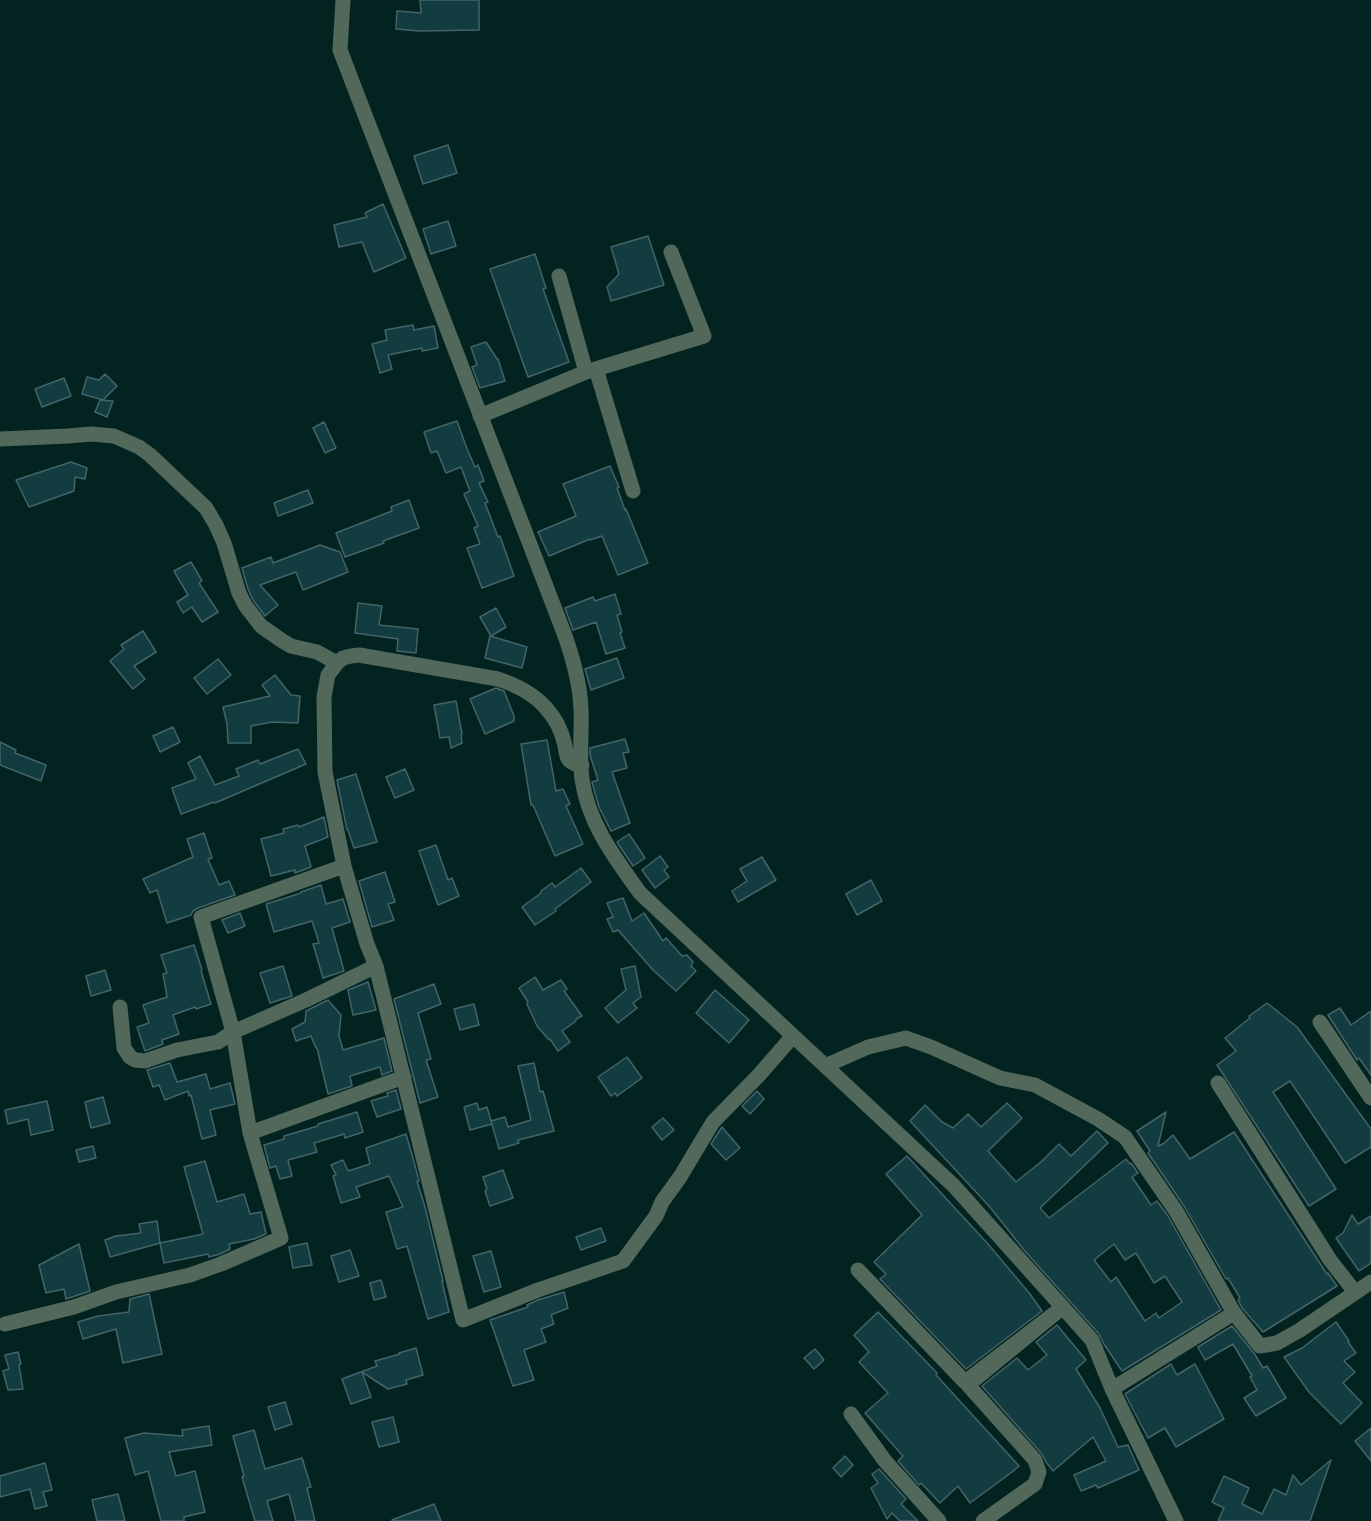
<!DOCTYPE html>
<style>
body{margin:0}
canvas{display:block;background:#02231f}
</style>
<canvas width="1371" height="1521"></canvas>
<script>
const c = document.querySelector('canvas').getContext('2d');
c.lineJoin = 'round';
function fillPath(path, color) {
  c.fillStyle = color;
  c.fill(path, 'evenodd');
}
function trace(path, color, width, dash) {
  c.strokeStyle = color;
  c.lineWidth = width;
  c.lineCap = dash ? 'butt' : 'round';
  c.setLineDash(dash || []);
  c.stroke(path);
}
const building = new Path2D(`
 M 420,0 L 479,0 L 479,30 L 419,31 L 396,29 L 397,11 L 421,13 Z
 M 448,145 L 457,173 L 423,184 L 414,156 Z
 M 383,204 L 406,258 L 374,272 L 362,242 L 339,247 L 334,225 L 367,217 L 365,213 Z
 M 448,221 L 456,246 L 431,254 L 423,229 Z
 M 648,236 L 664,285 L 611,301 L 607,287 L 619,274 L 611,247 Z
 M 535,254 L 546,288 L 543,289 L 569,362 L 528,377 L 490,269 Z
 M 413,325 L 414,330 L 434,326 L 438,348 L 422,351 L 422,348 L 388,355 L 392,369 L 380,373 L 372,344 L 387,340 L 385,330 Z
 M 486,342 L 497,359 L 498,359 L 505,381 L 480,388 L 472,367 L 477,365 L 471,347 Z
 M 105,374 L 117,386 L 103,400 L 82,394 L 87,377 L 99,380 Z
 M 64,378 L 71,396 L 42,407 L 35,389 Z
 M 100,400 L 113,401 L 107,417 L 95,412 Z
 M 457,421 L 467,449 L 475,467 L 478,465 L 484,481 L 479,483 L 488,502 L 485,503 L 498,537 L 500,536 L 514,576 L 482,588 L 467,548 L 480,544 L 474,528 L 478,526 L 464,494 L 470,491 L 461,467 L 446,473 L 437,451 L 431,453 L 424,432 Z
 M 324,422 L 336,448 L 325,453 L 313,428 Z
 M 71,462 L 87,468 L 85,479 L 75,477 L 74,491 L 29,507 L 16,480 Z
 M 610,466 L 619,487 L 617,488 L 625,510 L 626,509 L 648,563 L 618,575 L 602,536 L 590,540 L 590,539 L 549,556 L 538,532 L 576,516 L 563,484 Z
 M 308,490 L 313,503 L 278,516 L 274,503 Z
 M 409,500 L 419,528 L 383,541 L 384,543 L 345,557 L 336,533 L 392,511 L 391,507 Z
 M 320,545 L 340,552 L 348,572 L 303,590 L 296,572 L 260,585 L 278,605 L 265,616 L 253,600 L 248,589 L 242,568 L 271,557 L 273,563 Z
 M 191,562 L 202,581 L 199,583 L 218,612 L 202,622 L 192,607 L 183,613 L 177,602 L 188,595 L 174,571 Z
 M 615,594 L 621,614 L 617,615 L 622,632 L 620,633 L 625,648 L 606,654 L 596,622 L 573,630 L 565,608 L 593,597 L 595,601 Z
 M 358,603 L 382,606 L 379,625 L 418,629 L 416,653 L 397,651 L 398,639 L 355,633 Z
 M 496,608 L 506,627 L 491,636 L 480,617 Z
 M 143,631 L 156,652 L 134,666 L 145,679 L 133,689 L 110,661 L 124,649 L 121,645 Z
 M 490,636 L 527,647 L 522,668 L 485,658 Z
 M 617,658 L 624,678 L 591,690 L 585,669 Z
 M 218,659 L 231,675 L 207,694 L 194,678 Z
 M 275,675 L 291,695 L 300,696 L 298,723 L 272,722 L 251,726 L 251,743 L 228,743 L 227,724 L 223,707 L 270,696 L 262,685 Z
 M 496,688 L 504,691 L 514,716 L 514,721 L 485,734 L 470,699 Z
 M 456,701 L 462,734 L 461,735 L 462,743 L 451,748 L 449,737 L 440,738 L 434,705 Z
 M 173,727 L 180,742 L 160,752 L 153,736 Z
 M 625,739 L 629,752 L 623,753 L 627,768 L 612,772 L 630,823 L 611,831 L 599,807 L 595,793 L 592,782 L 598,780 L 590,755 L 590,748 Z
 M 547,740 L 556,791 L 563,789 L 570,804 L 566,806 L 583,844 L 555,856 L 533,805 L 531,805 L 521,744 Z
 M 0,742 L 16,750 L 15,753 L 46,765 L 41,781 L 0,765 Z
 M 298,749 L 306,764 L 215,803 L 214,802 L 181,814 L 172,788 L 196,779 L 188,763 L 200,756 L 215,785 L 239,776 L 236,769 L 258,760 L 260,764 Z
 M 405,769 L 414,790 L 395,798 L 386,777 Z
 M 356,774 L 377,842 L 354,848 L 348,830 L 347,830 L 337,780 Z
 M 324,817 L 328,837 L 305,846 L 311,867 L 295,873 L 295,870 L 271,876 L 261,839 L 284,833 L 283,829 L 298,825 L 299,827 Z
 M 204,833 L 212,858 L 208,859 L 219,885 L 229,881 L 235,895 L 198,908 L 193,911 L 191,915 L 167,923 L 157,890 L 150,893 L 143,879 L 193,857 L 187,839 Z
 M 629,834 L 645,858 L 633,866 L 617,842 Z
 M 436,845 L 448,880 L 452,878 L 459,896 L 438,905 L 419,851 Z
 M 660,856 L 668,867 L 664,870 L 669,877 L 655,888 L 642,870 Z
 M 762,857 L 776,880 L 738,902 L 732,891 L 747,881 L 740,869 Z
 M 581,868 L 591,882 L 555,909 L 556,911 L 535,925 L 522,907 L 541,893 L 541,891 L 552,883 L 555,887 Z
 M 385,872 L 395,902 L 388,904 L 394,920 L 372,927 L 359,881 Z
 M 871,880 L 882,901 L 857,915 L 846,894 Z
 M 321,885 L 326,904 L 343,899 L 350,922 L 332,928 L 344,971 L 323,978 L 313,944 L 319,943 L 312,921 L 274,932 L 266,904 L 301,893 L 301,892 Z
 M 623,898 L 632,921 L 644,913 L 663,941 L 666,938 L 682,956 L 687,955 L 693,962 L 691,966 L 696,971 L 676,991 L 653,970 L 618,930 L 613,932 L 607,919 L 613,917 L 607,903 Z
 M 240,913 L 245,926 L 228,933 L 222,920 Z
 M 194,945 L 202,970 L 201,971 L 211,1004 L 196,1009 L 195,1007 L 173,1015 L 179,1034 L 162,1040 L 163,1044 L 145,1051 L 137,1027 L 149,1023 L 143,1005 L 167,997 L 163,974 L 167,973 L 161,955 Z
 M 283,966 L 292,996 L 270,1003 L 260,973 Z
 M 635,966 L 641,997 L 633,1003 L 637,1008 L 618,1023 L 605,1008 L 626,990 L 621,969 Z
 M 105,970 L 111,990 L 91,996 L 86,976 Z
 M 535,977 L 543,990 L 561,980 L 567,989 L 564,991 L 582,1016 L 576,1019 L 576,1021 L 562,1031 L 570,1042 L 558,1051 L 550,1039 L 549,1040 L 537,1026 L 527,1004 L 528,1002 L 519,988 Z
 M 368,982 L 376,1010 L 353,1015 L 348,990 Z
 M 434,984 L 441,1004 L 418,1013 L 431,1059 L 426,1060 L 438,1097 L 420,1103 L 394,999 Z
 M 715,990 L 749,1020 L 729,1043 L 696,1013 Z
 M 328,1000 L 341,1015 L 339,1036 L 343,1050 L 384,1038 L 392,1071 L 382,1075 L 380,1067 L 350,1076 L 352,1086 L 328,1094 L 317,1048 L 316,1048 L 311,1036 L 296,1041 L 292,1029 L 305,1022 L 306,1011 Z
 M 1267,1003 L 1297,1027 L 1371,1129 L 1371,1147 L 1345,1163 L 1290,1081 L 1273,1092 L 1336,1189 L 1309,1206 L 1217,1065 L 1236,1051 L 1225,1038 L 1250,1018 L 1249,1016 Z
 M 474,1004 L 479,1025 L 460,1030 L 454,1009 Z
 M 1340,1008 L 1351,1025 L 1371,1011 L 1371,1075 L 1359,1058 L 1357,1060 L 1328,1015 Z
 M 627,1057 L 642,1078 L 617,1096 L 615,1093 L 611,1096 L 598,1077 Z
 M 170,1063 L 177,1082 L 206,1074 L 210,1089 L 230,1083 L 235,1104 L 210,1110 L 216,1135 L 202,1139 L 191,1095 L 189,1096 L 188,1091 L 165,1100 L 159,1085 L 153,1087 L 147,1070 Z
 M 534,1063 L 540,1092 L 543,1091 L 554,1131 L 518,1140 L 519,1143 L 499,1149 L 491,1121 L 505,1117 L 508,1127 L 531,1120 L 518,1066 Z
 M 396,1090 L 401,1109 L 377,1117 L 371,1101 L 388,1096 L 387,1093 Z
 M 757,1091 L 764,1099 L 750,1114 L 742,1106 Z
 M 103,1097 L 110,1123 L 91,1128 L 85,1102 Z
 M 47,1101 L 53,1130 L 31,1135 L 28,1119 L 8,1124 L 5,1110 Z
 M 477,1103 L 479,1110 L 487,1107 L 492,1124 L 470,1130 L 464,1107 Z
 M 1007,1103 L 1022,1118 L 988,1151 L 1016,1182 L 1042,1161 L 1059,1144 L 1071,1156 L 1097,1131 L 1108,1143 L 1040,1208 L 1049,1218 L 1126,1159 L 1130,1164 L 1131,1163 L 1138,1173 L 1132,1177 L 1151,1205 L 1157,1201 L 1168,1216 L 1221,1310 L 1122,1371 L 1104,1344 L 1099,1334 L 1024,1250 L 989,1206 L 910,1121 L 925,1105 L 942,1122 L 953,1128 L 968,1114 L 981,1127 ZM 1114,1244 L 1125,1260 L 1136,1253 L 1154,1283 L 1165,1276 L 1182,1302 L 1159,1318 L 1156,1313 L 1145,1321 L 1116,1277 L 1111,1282 L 1094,1260 Z
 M 357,1112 L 363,1132 L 345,1138 L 344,1134 L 314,1143 L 317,1152 L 288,1160 L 292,1176 L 280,1179 L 276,1166 L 270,1168 L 264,1145 L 284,1139 L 284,1136 L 318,1126 L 318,1124 Z
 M 1166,1112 L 1158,1146 L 1163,1144 L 1173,1135 L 1190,1159 L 1234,1132 L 1327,1274 L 1328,1273 L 1337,1286 L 1263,1332 L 1242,1308 L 1238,1300 L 1240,1298 L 1228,1278 L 1226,1279 L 1184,1206 L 1148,1153 L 1150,1151 L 1137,1131 Z
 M 663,1118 L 674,1130 L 662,1140 L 652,1127 Z
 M 722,1127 L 740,1148 L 726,1160 L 711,1144 Z
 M 406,1134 L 413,1158 L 419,1181 L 417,1181 L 425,1207 L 443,1281 L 442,1281 L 449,1312 L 428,1319 L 407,1246 L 397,1249 L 386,1212 L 403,1207 L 389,1176 L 356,1187 L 360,1197 L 341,1203 L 333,1176 L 336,1175 L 331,1165 L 343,1160 L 348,1171 L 370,1164 L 366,1148 Z
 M 93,1146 L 96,1158 L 79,1162 L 76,1150 Z
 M 907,1156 L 988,1244 L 1030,1294 L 1042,1311 L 966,1369 L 880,1279 L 886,1274 L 874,1262 L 922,1215 L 886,1174 Z
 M 205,1161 L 217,1202 L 244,1194 L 250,1214 L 261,1212 L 266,1234 L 254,1239 L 229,1244 L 230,1249 L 220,1254 L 209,1257 L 208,1254 L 164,1263 L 160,1243 L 203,1234 L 184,1167 Z
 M 503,1170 L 513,1198 L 490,1206 L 485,1191 L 487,1189 L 483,1177 Z
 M 1352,1215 L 1358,1224 L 1371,1216 L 1371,1263 L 1359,1271 L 1336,1238 L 1343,1233 Z
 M 157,1221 L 160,1243 L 110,1257 L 105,1240 L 116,1236 L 141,1233 L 139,1224 Z
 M 601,1228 L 606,1241 L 581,1250 L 576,1237 Z
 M 307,1243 L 312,1265 L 293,1268 L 289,1247 Z
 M 79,1244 L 90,1291 L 66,1299 L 64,1289 L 46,1293 L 39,1265 Z
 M 350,1250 L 359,1276 L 339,1282 L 331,1256 Z
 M 491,1251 L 501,1287 L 484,1292 L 473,1256 Z
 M 381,1280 L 386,1297 L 374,1300 L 370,1283 Z
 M 564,1292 L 568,1308 L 551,1315 L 554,1324 L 541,1329 L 546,1342 L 524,1350 L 534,1380 L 513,1386 L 490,1320 L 528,1307 L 527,1305 L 538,1300 Z
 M 149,1294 L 162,1354 L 123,1363 L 116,1329 L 83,1339 L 78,1322 L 98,1316 L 129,1312 L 130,1299 Z
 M 878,1312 L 937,1373 L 936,1375 L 1019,1466 L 1012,1472 L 970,1503 L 958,1486 L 940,1503 L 921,1483 L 919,1485 L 898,1461 L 903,1456 L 865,1413 L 888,1393 L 859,1362 L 869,1352 L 854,1335 Z
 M 1336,1322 L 1349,1341 L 1348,1342 L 1356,1353 L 1344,1361 L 1355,1372 L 1343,1383 L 1362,1403 L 1341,1424 L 1309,1392 L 1284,1357 L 1302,1348 Z
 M 1057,1325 L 1086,1360 L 1076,1369 L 1100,1408 L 1118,1447 L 1128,1445 L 1139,1470 L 1098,1488 L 1096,1485 L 1081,1491 L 1074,1475 L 1106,1461 L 1093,1437 L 1053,1471 L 1046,1462 L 1042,1454 L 982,1386 L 1017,1358 L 1028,1370 L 1047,1355 L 1036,1342 Z
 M 1232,1326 L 1254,1353 L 1263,1368 L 1267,1366 L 1286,1398 L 1256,1416 L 1244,1398 L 1257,1390 L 1250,1377 L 1252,1376 L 1233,1344 L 1205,1360 L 1198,1347 Z
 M 416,1348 L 423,1375 L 406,1380 L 407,1384 L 388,1389 L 362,1372 L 371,1397 L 351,1404 L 342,1379 L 377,1366 L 375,1361 L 400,1354 L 399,1353 Z
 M 815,1349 L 824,1360 L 814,1369 L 804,1358 Z
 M 18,1352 L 21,1364 L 19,1365 L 23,1389 L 8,1390 L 3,1371 L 9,1369 L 5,1355 Z
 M 1171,1364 L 1177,1375 L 1195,1364 L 1224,1419 L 1176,1447 L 1165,1428 L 1148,1438 L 1125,1394 Z
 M 285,1402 L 292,1424 L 275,1430 L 268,1407 Z
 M 393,1417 L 399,1442 L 379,1447 L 372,1422 Z
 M 209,1426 L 212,1445 L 169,1452 L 176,1476 L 195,1471 L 205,1512 L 184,1517 L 184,1521 L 161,1521 L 148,1471 L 135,1475 L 125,1438 L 144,1433 L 183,1436 L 182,1430 Z
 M 1371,1428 L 1371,1461 L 1355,1441 Z
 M 254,1430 L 265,1469 L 302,1458 L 311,1487 L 307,1488 L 315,1521 L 296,1521 L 289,1494 L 267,1501 L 273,1521 L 255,1521 L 242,1477 L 244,1476 L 233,1436 Z
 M 845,1456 L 853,1465 L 841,1477 L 833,1468 Z
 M 1331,1460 L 1310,1521 L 1218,1521 L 1224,1508 L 1212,1502 L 1224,1476 L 1249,1488 L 1242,1504 L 1262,1514 L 1274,1489 L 1286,1495 L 1293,1475 L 1301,1485 Z
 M 45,1463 L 52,1490 L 43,1492 L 47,1506 L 35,1509 L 30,1489 L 0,1497 L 0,1476 Z
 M 879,1469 L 906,1499 L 901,1504 L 918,1521 L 900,1521 L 892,1513 L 887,1519 L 871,1488 L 878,1483 L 872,1474 Z
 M 118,1494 L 125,1521 L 97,1521 L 92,1500 Z
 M 434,1504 L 441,1521 L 392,1521 L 392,1520 Z`);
fillPath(building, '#133c41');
trace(building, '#436469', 1.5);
trace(new Path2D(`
 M 343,0 L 340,50 L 564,633 C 573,658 580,683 581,709 C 582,732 579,756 582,779 C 588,823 615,858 640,893 L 954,1186 L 1092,1340 L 1112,1389 L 1176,1521
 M 559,276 L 586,372
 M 596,369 L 633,491
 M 480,416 L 586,372 L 704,336 L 671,252
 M 0,439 L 68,436 L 91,434 L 114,436 L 139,447 L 150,455 L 206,508 L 216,525 L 224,543 L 239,593 L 245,605 L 261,626 L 281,640 L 291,646 L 317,652 L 337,663
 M 582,765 C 577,765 573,764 569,760 C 565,755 566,747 564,742 C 561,729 555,718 546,708 C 533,693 516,685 498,679 L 359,655 L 351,656 L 343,658 L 337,663 L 328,675 L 324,697 L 325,772 L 344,866 L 367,944 L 376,966 L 463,1320 L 538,1290 L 623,1261 L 656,1216 L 662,1202 L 680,1177 L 713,1122 L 759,1075 L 793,1036
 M 120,1007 L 124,1048 L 130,1057 L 135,1060 L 145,1061 L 177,1050 L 218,1042 L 233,1032 L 306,1000 L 376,966
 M 1320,1022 L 1371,1098
 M 825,1066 L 868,1047 L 906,1038 L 931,1047 L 1000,1078 L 1035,1085 L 1098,1119 L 1125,1137 L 1176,1211 L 1234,1313 L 1260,1346 L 1277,1343 L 1300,1330 L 1371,1282
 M 1218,1083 L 1330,1260 L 1355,1292
 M 250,1133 L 404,1077
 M 858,1270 L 965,1382 L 1063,1307 L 968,1385 L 1035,1460 L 1039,1472 L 1035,1484 L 983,1521
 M 5,1324 L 74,1307 L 116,1292 L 190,1275 L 221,1264 L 281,1238 L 250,1133 L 233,1032 L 201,917 L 344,866
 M 1112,1389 L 1234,1313
 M 851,1414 L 885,1461 L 939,1521`), '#52685a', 15);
</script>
